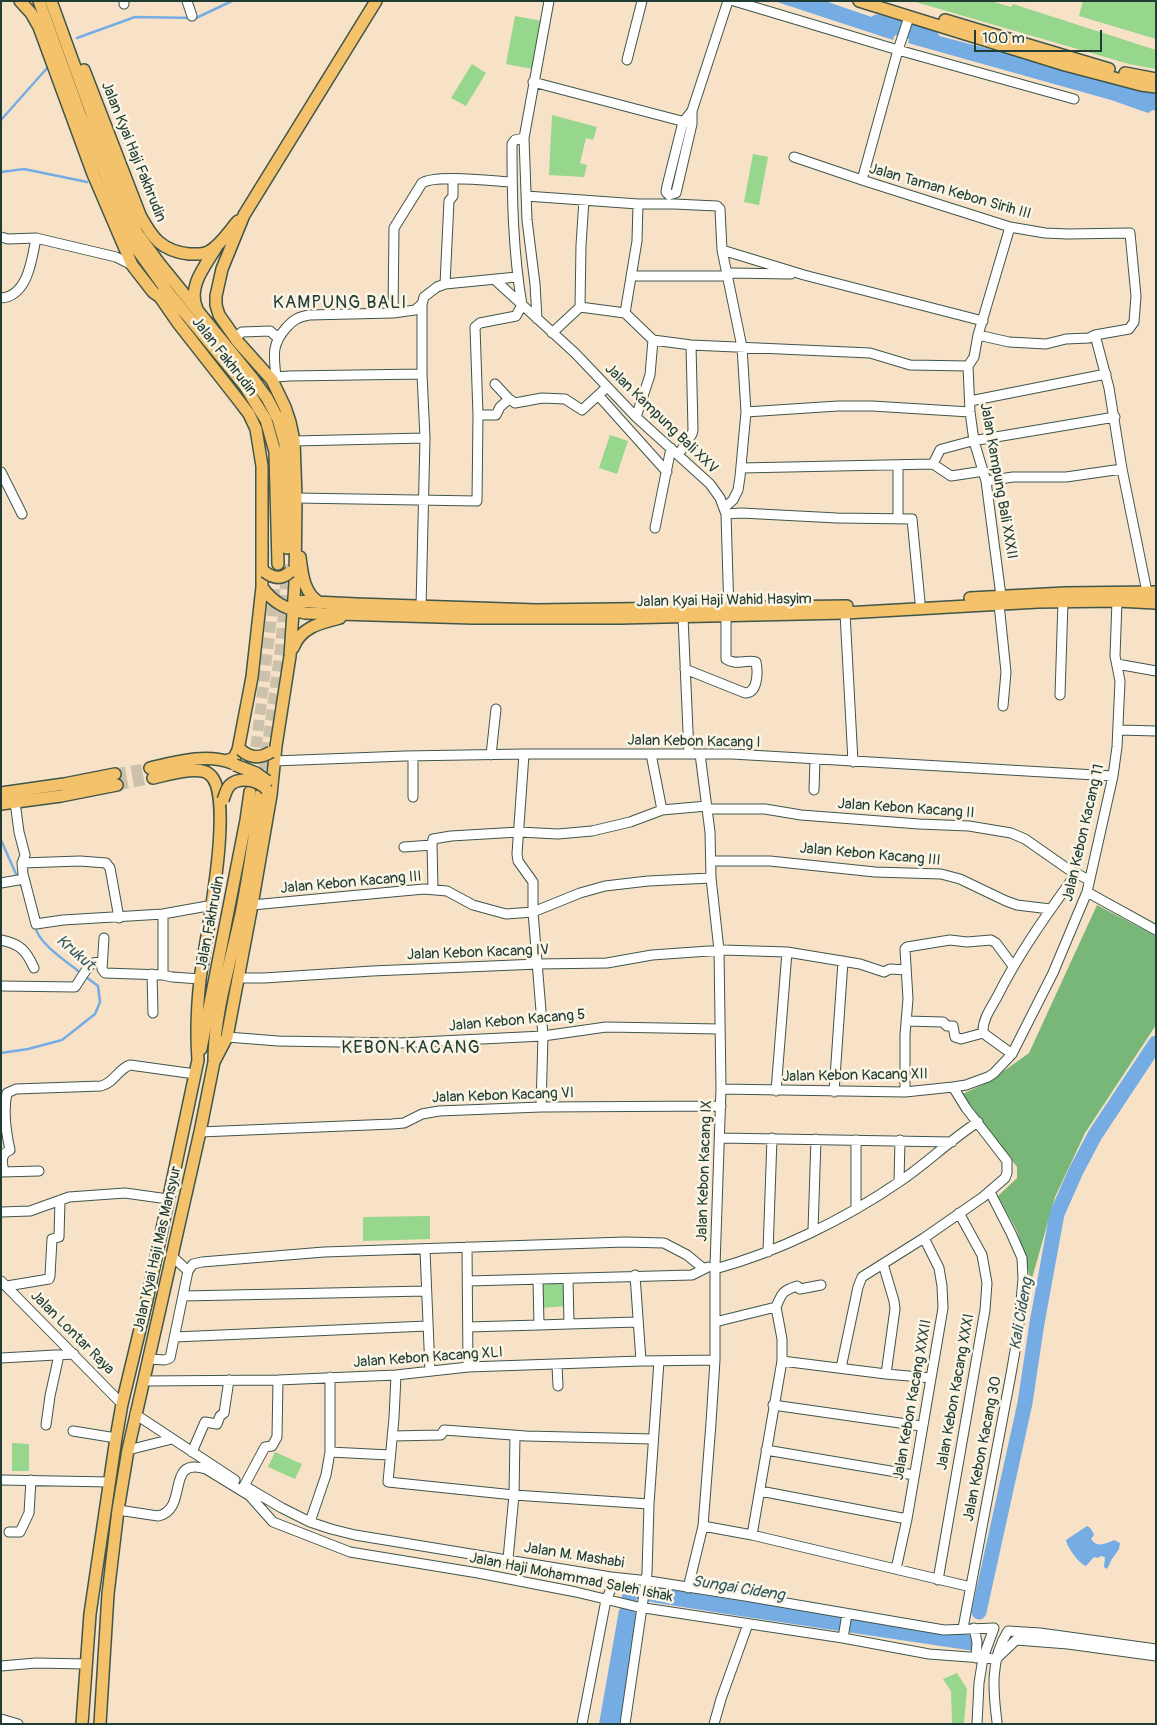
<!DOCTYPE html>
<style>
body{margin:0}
#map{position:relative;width:1157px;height:1725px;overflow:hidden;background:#f7e2c8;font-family:Pangolin,sans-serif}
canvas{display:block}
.frame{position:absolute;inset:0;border:2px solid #1f3d34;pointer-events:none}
.scale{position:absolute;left:974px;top:30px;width:128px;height:22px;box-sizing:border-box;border:2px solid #1f3d34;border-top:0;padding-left:6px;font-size:15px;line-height:18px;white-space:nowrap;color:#1f3d34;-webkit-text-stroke:4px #fcf5e5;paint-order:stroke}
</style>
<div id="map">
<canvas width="1157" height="1725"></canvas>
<div class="frame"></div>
<div class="scale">100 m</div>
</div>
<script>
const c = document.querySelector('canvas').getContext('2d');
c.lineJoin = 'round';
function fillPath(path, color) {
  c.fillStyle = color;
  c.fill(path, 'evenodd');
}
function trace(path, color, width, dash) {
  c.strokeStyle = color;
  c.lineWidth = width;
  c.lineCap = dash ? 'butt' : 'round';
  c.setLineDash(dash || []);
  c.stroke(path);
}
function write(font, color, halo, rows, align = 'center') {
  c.font = font + ' Pangolin,sans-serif';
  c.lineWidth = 5;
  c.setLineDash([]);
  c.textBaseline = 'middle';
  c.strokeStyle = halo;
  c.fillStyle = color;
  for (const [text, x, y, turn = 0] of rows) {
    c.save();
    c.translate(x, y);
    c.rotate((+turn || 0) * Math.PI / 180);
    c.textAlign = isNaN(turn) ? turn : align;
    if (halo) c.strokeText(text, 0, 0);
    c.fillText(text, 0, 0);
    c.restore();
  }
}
fillPath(new Path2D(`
 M 912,1 L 991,1 L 1011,7 L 1013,4 L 1156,50 L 1156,69 L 1129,64 Z
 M 1083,1 L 1156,1 L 1156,39 L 1079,16 Z
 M 515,16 L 542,21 L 533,69 L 506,64 Z
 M 472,64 L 486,73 L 466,106 L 451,98 Z
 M 552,115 L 597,127 L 593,140 L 586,138 L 580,163 L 587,165 L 584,177 L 549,175 Z
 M 753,154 L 768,157 L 759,205 L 744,202 Z
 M 610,435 L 628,441 L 617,474 L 599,468 Z
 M 430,1216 L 430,1239 L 363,1241 L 363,1217 Z
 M 566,1283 L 567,1306 L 541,1308 L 540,1285 Z
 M 12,1443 L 29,1444 L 29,1471 L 12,1471 Z
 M 275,1452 L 302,1464 L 295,1479 L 268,1467 Z
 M 957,1673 L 967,1689 L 964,1724 L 952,1724 L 951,1691 L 943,1679 Z`), '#96d68d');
fillPath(new Path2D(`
 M 1097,905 L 1156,936 L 1156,1025 L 1085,1133 L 1055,1197 L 1031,1282 L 1026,1260 L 1017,1231 L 998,1196 L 1017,1178 L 1017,1167 L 962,1094 L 987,1083 L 1029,1053 Z`), '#78b778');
fillPath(new Path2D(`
 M 774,1 L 825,1 L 898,26 L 893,40 Z
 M 913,29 L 1152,92 L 1156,94 L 1156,111 L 1153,110 L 1148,113 L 1111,100 L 908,43 Z
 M 1087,1526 C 1090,1527 1093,1531 1094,1535 L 1091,1539 C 1097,1548 1105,1544 1114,1540 L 1120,1543 L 1119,1549 L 1112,1559 L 1107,1569 L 1104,1567 L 1105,1557 L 1101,1556 L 1098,1558 L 1094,1557 L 1086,1566 C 1079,1564 1067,1547 1066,1540 Z
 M 619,1610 L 638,1613 L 620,1724 L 599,1724 Z`), '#76ace4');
trace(new Path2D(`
 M 77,38 L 135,17 L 196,18 L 232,1
 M 1,120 L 48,67
 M 1,172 L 24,169 L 87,182
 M 1,840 L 23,890
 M 35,927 C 40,945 67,962 81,973
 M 1,1053 L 28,1049 L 62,1040 L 95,1014 L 100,1002 L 98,986 L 86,977`), '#76ace4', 2.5);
trace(new Path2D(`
 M 877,22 L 932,38
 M 979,1612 L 1025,1403 L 1037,1323 L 1057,1214 L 1076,1171 L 1095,1135 L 1156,1043
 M 624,1632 L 630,1592 L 636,1591 L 655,1595 L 744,1609 L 972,1643`), '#76ace4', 15);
trace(new Path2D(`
 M 115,774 L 150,768
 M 252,780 L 278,564
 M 117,785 L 153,778
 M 262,786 L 281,644 L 287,564`), '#ccc1aa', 11, [11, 5.5]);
const minor = new Path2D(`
 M 124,1 L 124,4
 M 187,1 L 192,16
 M 734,1 L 898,50 L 1074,99
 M 627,60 L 642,1
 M 533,82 L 689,123
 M 692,111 L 683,122 L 667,186 L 666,192 L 669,195 L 676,193 L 692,124 L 692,111 L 728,1
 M 794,157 L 862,180 L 1010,227 L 1045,233 L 1068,234 L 1130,233 L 1136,296 L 1134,322 L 1129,329 L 1095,335 L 1089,338 L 1066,339 L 1046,344 L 1009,342 L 978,335
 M 862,180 L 898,50 L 909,17
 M 526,196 L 638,204 L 674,204 L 717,206 L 720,209 L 722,250 L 742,347 L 746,412 L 740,477 L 738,490 L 733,500 L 724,508
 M 1,237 L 8,239 L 36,238 L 116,257 L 132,265
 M 722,250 L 804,275 L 983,321
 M 632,276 L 722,276 L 732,273 L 791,274
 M 495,280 L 575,353 L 636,417 L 710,484 L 720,498 L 726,514 L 729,613
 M 445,284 L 449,201 L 453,196 L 453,179
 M 1,298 C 28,296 32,259 36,238
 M 522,305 C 513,252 512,198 512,144 L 515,140 L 524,138
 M 580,307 L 581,245 L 584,200
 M 393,313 L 394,228 L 422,183 C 435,174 493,181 512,182
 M 625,313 L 637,241 L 638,204
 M 537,319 L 535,284 L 527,220 L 524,138 L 549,1
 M 552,333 L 580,307 L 625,313 L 653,340
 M 1095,335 L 1109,388 L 1122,469 L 1147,592
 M 235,338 L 242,332 L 270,331 L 278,338
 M 653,340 L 691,345 L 870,353 L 910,365 L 968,366
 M 276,377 C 274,356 271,345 286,328 C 293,320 298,317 309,315 L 393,313 L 415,310 L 422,304 L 424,297 L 437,287 L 445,284 L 517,277
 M 273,379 L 276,377 L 289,376 L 422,374
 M 495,384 L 509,399 L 515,403 L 542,398 L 565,399 L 582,410 L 607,387
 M 598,395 L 667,472
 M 970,401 L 1106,374
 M 746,412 L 838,406 L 872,406 L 970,412
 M 478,415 L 496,415 L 500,407 L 509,399
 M 636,417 L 650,375 L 653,340
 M 294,441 L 425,438
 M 678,455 L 692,434 L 693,430 L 691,345
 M 933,464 L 940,450 L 942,449 L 972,441 L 1115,417
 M 898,465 L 898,519
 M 741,468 L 933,464 L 951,476 L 984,471
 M 1,472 L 22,514
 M 986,481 L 1013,477 L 1066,477 L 1122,469
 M 296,498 L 477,501 L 478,415 L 475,327 L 480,323 L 516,316 L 522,305
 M 726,514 L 741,513 L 837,518 L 912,519 L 920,602
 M 655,528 L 671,448
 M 1001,596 L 986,481 L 974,441 L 970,412 L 968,366 L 974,357 L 978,335 L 1010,227
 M 999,604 L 1006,672 L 1003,706
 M 421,607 L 425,438 L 422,374 L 422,304
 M 845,613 L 853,762
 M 683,617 L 689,754
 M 1117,664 L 1156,671
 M 685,669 L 745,693 C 758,693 758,672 756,662 C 746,659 736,666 726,659 L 726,616
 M 1060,695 L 1063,601
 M 1119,730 L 1156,731
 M 524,754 L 517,854 L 518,861 L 533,882 L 533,912 L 543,1036 L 541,1107
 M 651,754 L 662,810
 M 491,755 L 496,709
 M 274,761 L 405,756 L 524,754 L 732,754 L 1113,776
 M 814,790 L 815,760
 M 413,797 L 413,756
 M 15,802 L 19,832 L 25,855 L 22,863 L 23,874 L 36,924 L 63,920 L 163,914 L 213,905
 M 708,809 L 765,809 L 801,815 L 919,824 L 969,826 L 1011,833 L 1025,839 L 1068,869 L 1089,880
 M 432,844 L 433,889
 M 404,847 L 432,845 L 433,839 L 451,836 L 519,832 L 558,834 L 592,831 L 630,822 L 662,810 L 707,806
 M 711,861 L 770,861 L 875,872 L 941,874 L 960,879 L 1006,901 L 1017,905 L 1050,909
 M 22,863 L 80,861 L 106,863 L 110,868 L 119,918
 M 1,883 L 24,879
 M 1087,892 L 1156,930
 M 252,905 L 424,889 L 447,891 L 473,905 L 506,914 L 533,912 L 580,893 L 605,886 L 648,881 L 711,878
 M 104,938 L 102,969 L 105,973 L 163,975 L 172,977 L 200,979
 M 1,940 C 20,944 26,950 34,968
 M 152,974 L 153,1013
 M 163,975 L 163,914
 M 238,978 L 264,978 L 372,971 L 538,964 L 607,963 L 652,955 L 723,950 L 787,952 L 860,964 L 884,972 L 890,969 L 906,970
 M 1,986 L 75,987 C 79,982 88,965 93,963 C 96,962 99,963 102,963
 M 906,1021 L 943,1022 L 947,1026 L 953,1026 L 955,1037 L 961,1039 L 983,1033
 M 983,1033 C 982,1020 991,1008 997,997 C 1019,953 1047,914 1076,874
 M 983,1033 L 1012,1054
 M 227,1037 L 278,1041 L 400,1043 L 543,1036 L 606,1027 L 720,1029
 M 721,1089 L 905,1092 L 953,1087 L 966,1085 L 988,1077 L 994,1073 L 1012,1054 L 1053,973 L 1087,892 L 1113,776 L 1117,747 L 1120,681 L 1115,656 L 1117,601
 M 776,1091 L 787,952
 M 834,1092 L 843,961
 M 905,1092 L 905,1035 L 908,999 L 905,949 L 907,947 L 950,940 L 967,942 L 991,940 L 996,943 L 1013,966
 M 200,1132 L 392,1124 L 404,1123 L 422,1114 L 439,1111 L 541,1107 L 721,1106
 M 720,1138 L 952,1142
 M 1,1172 L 39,1171
 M 4,1172 C 2,1163 0,1154 10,1150 C 6,1132 3,1111 7,1093 L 16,1089 L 101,1086 C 114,1083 118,1069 130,1065 L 195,1074
 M 899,1182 L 900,1140
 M 856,1209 L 856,1140
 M 1,1212 L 30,1211 L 69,1197 L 125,1193 L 168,1199
 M 813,1230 L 816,1139
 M 467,1247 L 468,1367
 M 425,1250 L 430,1371
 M 768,1252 L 772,1138
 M 172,1256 L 188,1271
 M 883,1264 L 894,1301 L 895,1309 L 886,1374
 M 715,1269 C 778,1252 845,1219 899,1182 C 926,1164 950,1140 978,1122
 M 635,1275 L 641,1361
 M 568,1279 L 569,1324 L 637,1322
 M 1,1281 L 122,1404
 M 468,1281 L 692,1275 L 708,1267
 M 7,1286 L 49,1279 L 50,1276 L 52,1239 L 59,1237 L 60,1200
 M 183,1296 L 426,1291
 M 776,1307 C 782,1293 782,1291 797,1286 L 800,1289 L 821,1285
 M 715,1322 L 776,1307
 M 539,1325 L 569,1324
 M 468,1327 L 539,1325 L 538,1280
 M 175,1337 L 427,1326
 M 1,1358 L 74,1354
 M 149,1359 L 165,1360 L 170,1358 L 188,1271 L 193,1264 L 202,1262 L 324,1252 L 625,1242 L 664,1243 L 687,1255 L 704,1269
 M 782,1361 L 886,1374 L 931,1378
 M 557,1365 L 558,1386
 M 841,1368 L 858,1287 L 862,1277 L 924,1238 L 983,1197 L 1005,1178 L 1007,1173 L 1007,1161 L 966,1108 L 953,1087
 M 396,1375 L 394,1418 L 388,1482 L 514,1495 L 649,1504
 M 144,1381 L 278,1380 L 396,1375 L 468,1367 L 641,1361 L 715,1360
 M 773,1405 L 921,1426
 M 135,1414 L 235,1480
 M 46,1425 L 50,1396 L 59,1355
 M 73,1431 L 116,1438
 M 392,1436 L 441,1435 L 444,1430 L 526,1436 L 653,1439
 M 128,1450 L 172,1439
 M 766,1450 L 914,1475
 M 192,1452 L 205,1422 L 217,1424 L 220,1416 L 224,1413 L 229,1380
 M 330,1452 L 390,1455
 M 1,1480 L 110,1482
 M 244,1486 L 265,1447 L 272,1446 L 277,1437 L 278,1380
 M 248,1488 L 282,1508 L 310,1522 L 331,1529 L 355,1535 L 611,1577 L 649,1581 L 745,1596 L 944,1630 L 994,1628 L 983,1658 L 979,1683 L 977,1724
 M 760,1491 L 907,1519
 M 118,1510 L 158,1516 C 190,1509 164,1456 206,1469 L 250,1496 L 273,1522 L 350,1552 L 478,1573 L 576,1592 L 638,1607 L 843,1638 L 929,1654 L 996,1659 L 1016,1640 L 1068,1644 L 1156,1656
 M 310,1522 L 326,1475 L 330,1452 L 330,1377
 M 703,1526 L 752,1535 L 971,1587
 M 9,1532 L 20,1532 L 29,1513 L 31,1480
 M 752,1535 L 782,1361 L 782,1339 L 776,1307
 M 508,1559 L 514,1495 L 515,1436
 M 896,1569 L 907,1519 L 943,1308 L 942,1286 L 939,1268 L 924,1238
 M 938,1580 L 985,1310 L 987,1283 L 982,1255 L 959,1213
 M 688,1588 L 703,1526 L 711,1423 L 715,1360 L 715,1266 L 721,1089 L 719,950 L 711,878 L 710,832 L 700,754
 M 963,1628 L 1011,1374 L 1018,1334 L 1023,1279 L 1022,1258 L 1011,1233 L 990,1192
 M 974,1628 L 977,1642 L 976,1658
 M 843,1638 L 847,1614
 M 1,1666 L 36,1663 L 87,1664
 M 1,1719 L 18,1724
 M 997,1722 C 993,1691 990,1659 1008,1631 L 1040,1633 L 1156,1649
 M 582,1724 L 606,1600 L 611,1589 L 611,1577
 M 625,1724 L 647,1573 L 649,1504 L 659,1361
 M 714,1724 L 721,1699 L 748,1624`);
const major = new Path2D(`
 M 20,1 L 31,13 L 39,27 L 93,174 L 132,265 L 153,292 L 160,297 L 178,323 L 236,397 L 249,414 L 256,429 L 262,466 L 262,587 L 252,677 L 238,750 L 234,758 L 226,761
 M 39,1 L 81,117 L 109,183 L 129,238 L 167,291 L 245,386 L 266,420 L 275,452 L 278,564
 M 51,1 L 121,194 L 137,233 L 159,263 L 253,379 L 267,398 L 278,419 L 285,444 L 287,491 L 287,548
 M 859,1 L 1065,65 L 1141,85 L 1156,87
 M 945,20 L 1109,69
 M 84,70 L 140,215 C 152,238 162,251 189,254 C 195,254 202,255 208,252 C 220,246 229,231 238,221
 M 1125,73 L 1156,79
 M 197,309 C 187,287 205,266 216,248
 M 300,557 C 302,574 304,594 320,603
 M 262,587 C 273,603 286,609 305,613 L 473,618 L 619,618 L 845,613 L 1038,602 L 1117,601 L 1156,603
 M 970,598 L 1065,593 L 1156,592
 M 294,601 L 356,604 L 536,610 L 847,606
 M 293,648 C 301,627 320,623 340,618
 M 150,768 C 176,762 206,753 232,763
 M 1,793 L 64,784 L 115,774
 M 1,804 L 61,796 L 117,785
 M 201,1049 L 246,820 L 250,792
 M 214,1060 C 214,1013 231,961 241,914 C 249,875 254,834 261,794
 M 82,1724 L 90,1614 L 116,1438 L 122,1404 L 147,1300 L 198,1060 C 196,1033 197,1007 200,980 C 204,946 237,793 209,774 C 198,765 167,775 153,778
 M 100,1724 L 108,1594 L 118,1510 L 128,1450 L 200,1132 L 214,1062 L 227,1037 L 252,905 L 271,795 L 276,746 L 290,656 L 295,583 L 296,498 L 294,441 L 290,422 L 285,407 L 272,380 L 238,342 L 219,315 L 216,305 L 216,296 L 222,269 L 244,215 L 376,1`);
trace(minor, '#3f564a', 11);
trace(major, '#3f564a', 14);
trace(minor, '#fff', 9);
trace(major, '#f4c26a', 11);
const majorBridge = new Path2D(`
 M 265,572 C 274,579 282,579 290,572
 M 241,750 C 251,759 261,758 271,752
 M 235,765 L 256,773 L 267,781
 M 223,800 C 225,795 226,789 230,785 C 240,776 259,780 267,790`);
trace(majorBridge, '#3f564a', 14, []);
trace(majorBridge, '#f4c26a', 11);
write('15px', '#1f3d34', '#fcf5e5', [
 ["Jalan Kyai Haji Fakhrudin",133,152,68],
 ["Jalan Taman Kebon Sirih III",950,192,16],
 ["Jalan Fakhrudin",224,357,52],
 ["Jalan Kampung Bali XXV",661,419,44],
 ["Jalan Kampung Bali XXXII",998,481,80],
 ["Jalan Kyai Haji Wahid Hasyim",724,601,-1],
 ["Jalan Kebon Kacang I",694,742,1],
 ["Jalan Kebon Kacang II",906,809,4],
 ["Jalan Kebon Kacang 11",1084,833,-77],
 ["Jalan Kebon Kacang III",870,855,5],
 ["Jalan Kebon Kacang III",351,883,-5],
 ["Jalan Fakhrudin",211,923,-79],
 ["Jalan Kebon Kacang IV",478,953,-2],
 ["Jalan Kebon Kacang 5",517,1021,-5],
 ["Jalan Kebon Kacang XII",855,1076,-1],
 ["Jalan Kebon Kacang VI",503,1096,-2],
 ["Jalan Kebon Kacang IX",705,1171,-88],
 ["Jalan Kyai Haji Mas Mansyur",158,1249,-77],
 ["Jalan Lontar Raya",72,1333,45],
 ["Jalan Kebon Kacang XLI",428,1358,-4],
 ["Jalan Kebon Kacang XXXI",956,1392,-80],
 ["Jalan Kebon Kacang XXXII",913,1400,-80],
 ["Jalan Kebon Kacang 30",983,1449,-79],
 ["Jalan M. Mashabi",574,1556,9],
 ["Jalan Haji Mohammad Saleh Ishak",571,1578,11]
]);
write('italic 16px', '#355960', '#fcf5e5', [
 ["Krukut",75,953,41],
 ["Kali Cideng",1022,1314,-80],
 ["Sungai Cideng",738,1589,9]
]);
c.letterSpacing = '1px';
write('18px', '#1f3d34', '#fcf5e5', [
 ["KAMPUNG BALI",340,303],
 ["KEBON KACANG",411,1048]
]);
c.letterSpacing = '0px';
</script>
